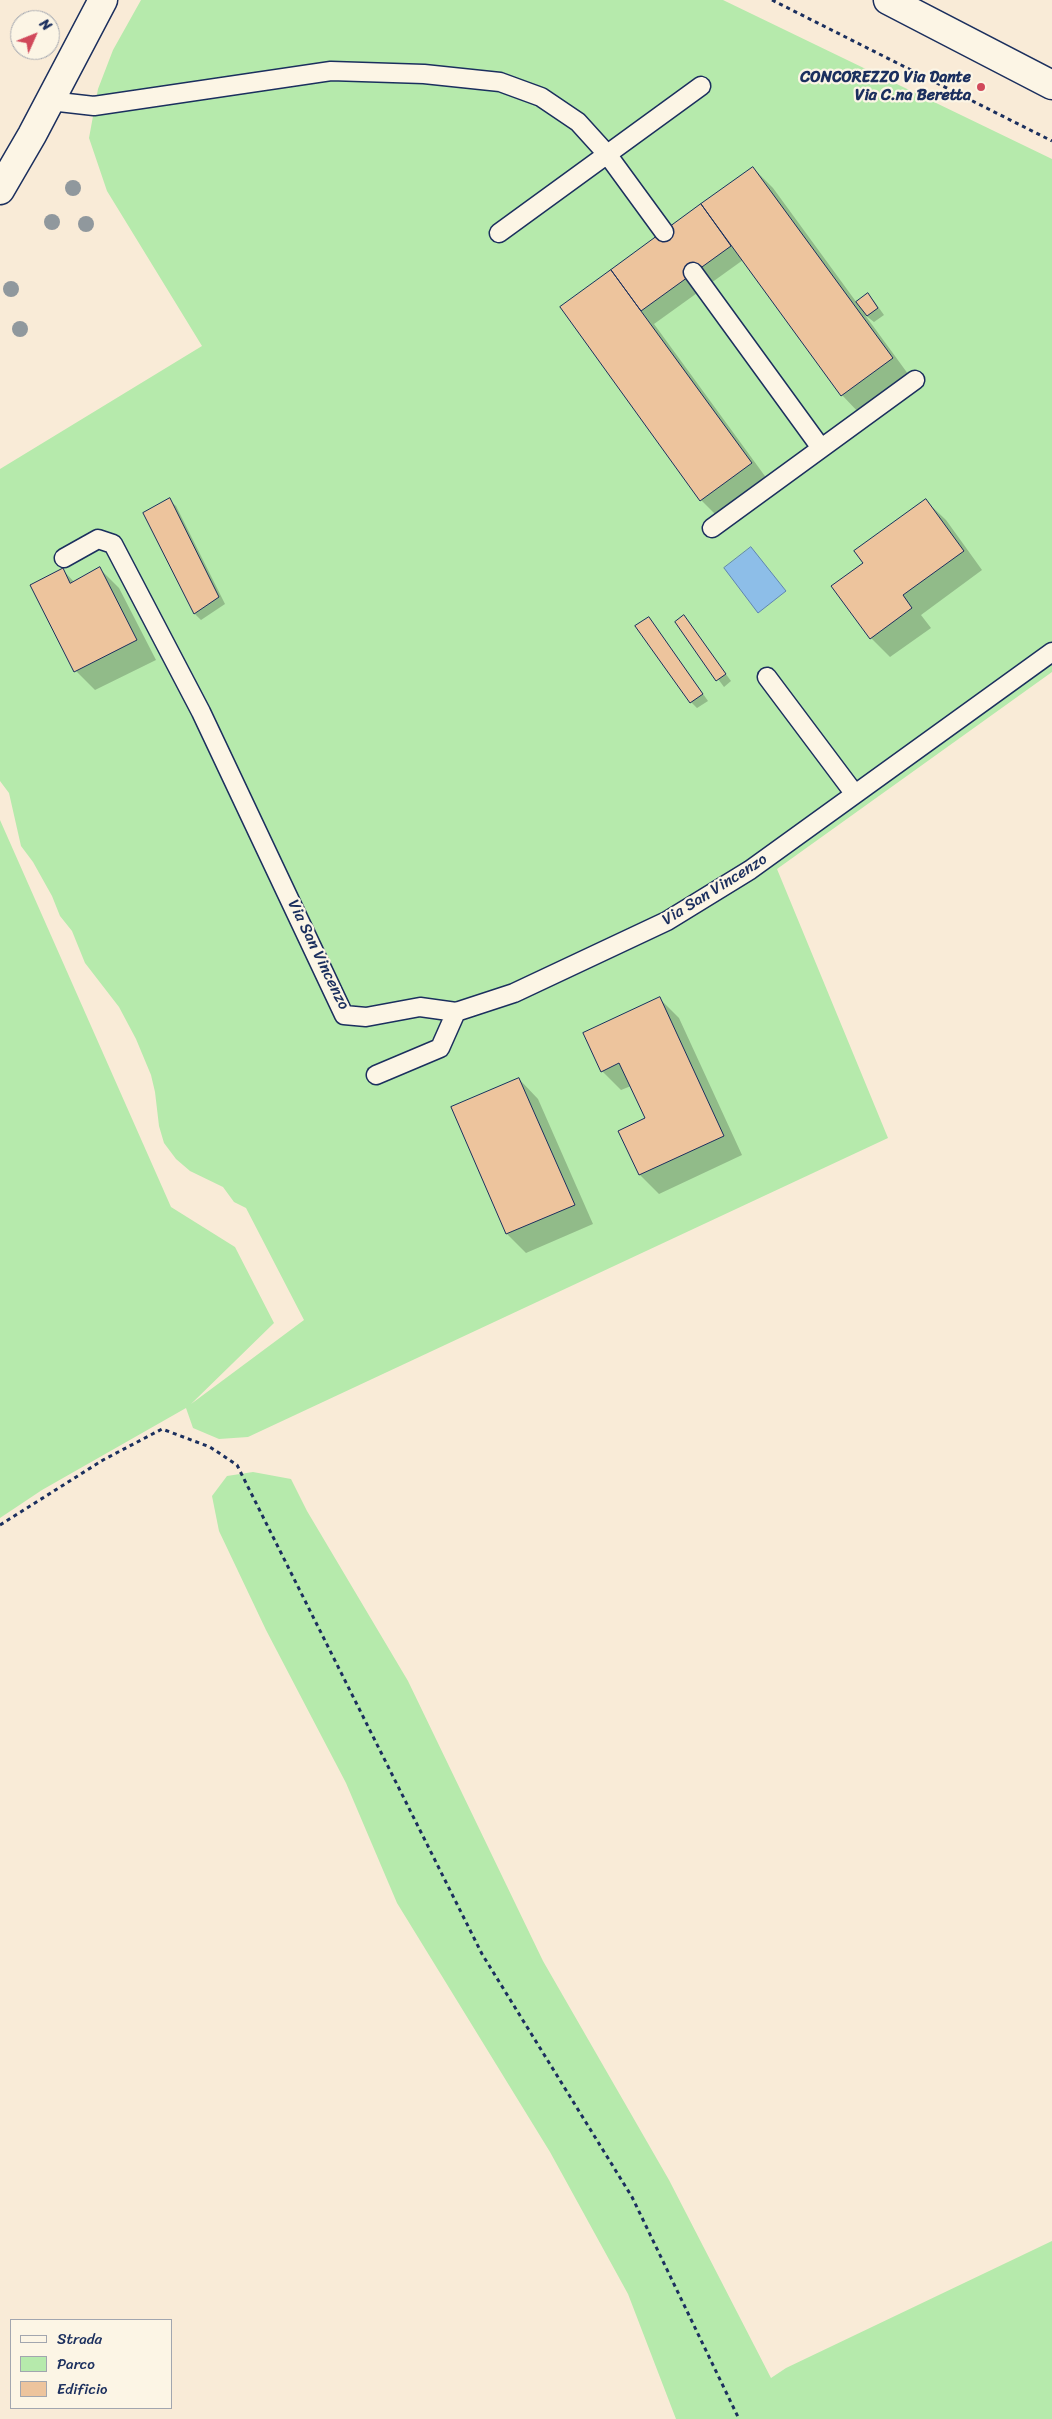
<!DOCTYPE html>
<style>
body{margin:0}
#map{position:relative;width:1052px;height:2419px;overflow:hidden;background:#f9ebd7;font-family:Sriracha,sans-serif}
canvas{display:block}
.legend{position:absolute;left:10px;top:2319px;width:162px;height:90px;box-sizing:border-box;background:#fcf5e5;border:1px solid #a2a6af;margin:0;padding:6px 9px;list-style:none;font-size:15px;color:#1b2f5e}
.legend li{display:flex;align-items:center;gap:10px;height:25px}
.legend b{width:25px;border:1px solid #a2a6af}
.north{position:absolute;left:10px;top:10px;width:50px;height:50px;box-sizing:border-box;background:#fcf5e5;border:1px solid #a2a6af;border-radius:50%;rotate:46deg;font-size:14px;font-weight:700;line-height:20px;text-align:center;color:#1b2f5e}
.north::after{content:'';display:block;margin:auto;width:18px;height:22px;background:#d1495b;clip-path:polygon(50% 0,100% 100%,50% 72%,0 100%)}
</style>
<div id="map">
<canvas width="1052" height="2419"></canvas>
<ul class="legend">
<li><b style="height:6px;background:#fcf5e5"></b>Strada</li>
<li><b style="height:14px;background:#b6eaac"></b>Parco</li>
<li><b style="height:14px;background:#edc49d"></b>Edificio</li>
</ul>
<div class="north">N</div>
</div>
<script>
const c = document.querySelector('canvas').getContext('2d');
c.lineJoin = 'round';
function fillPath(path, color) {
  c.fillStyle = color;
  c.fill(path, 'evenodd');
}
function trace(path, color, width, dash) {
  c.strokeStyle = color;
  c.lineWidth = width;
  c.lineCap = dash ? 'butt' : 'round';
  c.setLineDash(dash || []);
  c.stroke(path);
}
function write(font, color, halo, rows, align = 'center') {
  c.font = font + ' Sriracha,sans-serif';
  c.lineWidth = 4.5;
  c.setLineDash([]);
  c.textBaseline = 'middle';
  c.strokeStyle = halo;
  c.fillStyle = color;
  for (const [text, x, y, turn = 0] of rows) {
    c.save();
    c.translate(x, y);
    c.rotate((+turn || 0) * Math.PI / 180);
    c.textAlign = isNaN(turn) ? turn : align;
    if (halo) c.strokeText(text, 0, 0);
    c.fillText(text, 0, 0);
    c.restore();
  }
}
fillPath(new Path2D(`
 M 141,0 L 723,0 L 1052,159 L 1052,672 L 777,869 L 888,1138 L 248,1437 L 219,1439 L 193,1428 L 186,1408 L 42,1490 L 0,1518 L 0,820 L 171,1207 L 235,1247 L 274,1323 L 191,1404 L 304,1320 L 246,1208 L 234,1202 L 223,1187 L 190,1171 L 176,1159 L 164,1143 L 159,1126 L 155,1092 L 151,1075 L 136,1039 L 119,1007 L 85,963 L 72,931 L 60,916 L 52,896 L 33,862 L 21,846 L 9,793 L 0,781 L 0,469 L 202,346 L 107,191 L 89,138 L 98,89 L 113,50 Z
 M 253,1472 L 291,1479 L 307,1511 L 408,1681 L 543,1961 L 669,2180 L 771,2378 L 786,2368 L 1052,2241 L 1052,2419 L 676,2419 L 628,2294 L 550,2152 L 397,1903 L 346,1783 L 266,1630 L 219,1531 L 212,1496 L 227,1476 Z`), '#b6eaac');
const water = new Path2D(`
 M 751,547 L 786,591 L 758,613 L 724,568 Z`);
fillPath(water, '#8dbee8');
trace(water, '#5f85b1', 1);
fillPath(new Path2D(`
 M 753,168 L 773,188 L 857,303 L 867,294 L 874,301 L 884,315 L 874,322 L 865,315 L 911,378 L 861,415 L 842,395 L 743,260 L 654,324 L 770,483 L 720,519 L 701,500 L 561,307 Z
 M 169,500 L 176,506 L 225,604 L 201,620 L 195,614 L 145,514 Z
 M 926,501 L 946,520 L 982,570 L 921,615 L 931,628 L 890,657 L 871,638 L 865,563 Z
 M 100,569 L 119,588 L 156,660 L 95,690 L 76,671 L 63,570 L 74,582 Z
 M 684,617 L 731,681 L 724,687 L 676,622 Z
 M 649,618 L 708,701 L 697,708 L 691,702 Z
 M 660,999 L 679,1018 L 742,1155 L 659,1194 L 640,1175 L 647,1119 L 631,1086 L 621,1090 L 602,1071 Z
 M 519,1079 L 538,1099 L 593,1224 L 526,1253 L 507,1234 L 452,1108 Z`), '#0003');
const building = new Path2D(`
 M 753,167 L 893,358 L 841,396 L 701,204 Z
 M 701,204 L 731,246 L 641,311 L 611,270 Z
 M 611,270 L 752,463 L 700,501 L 560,307 Z
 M 868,293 L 878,308 L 867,316 L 856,302 Z
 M 170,498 L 219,597 L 194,614 L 143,513 Z
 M 926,499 L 964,551 L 903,595 L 912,608 L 870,639 L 831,586 L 863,563 L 854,551 Z
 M 100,567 L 137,640 L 74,672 L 30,585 L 63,568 L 70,583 Z
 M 684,615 L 726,674 L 716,681 L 675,622 Z
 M 649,617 L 703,694 L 690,703 L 635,626 Z
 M 660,997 L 724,1136 L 639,1175 L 618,1131 L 645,1118 L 619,1063 L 601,1072 L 583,1033 Z
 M 519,1078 L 575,1205 L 506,1234 L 451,1107 Z`);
fillPath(building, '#edc49d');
trace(building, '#1b2f5e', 1);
const service = new Path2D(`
 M 50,101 L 94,106 L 331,71 L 424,74 L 500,82 L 541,97 L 578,122 L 607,154 L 664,232
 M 499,233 L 701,86
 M 693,272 L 821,448
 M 712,528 L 915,380
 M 64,558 L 98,539 L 113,544 L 201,712 L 344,1015 L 366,1017 L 420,1007 L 456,1012 L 514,993 L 667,921 L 750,870 L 1052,652
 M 767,677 L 854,793
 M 376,1075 L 440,1048 L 456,1012`);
const tertiary = new Path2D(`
 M 0,190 L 32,135 L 103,0`);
const secondary = new Path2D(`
 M 888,0 L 1052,85`);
trace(service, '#1b2f5e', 21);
trace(tertiary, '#1b2f5e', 31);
trace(secondary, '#1b2f5e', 31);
trace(new Path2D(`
 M 772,0 L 1052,141
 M 0,1525 L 103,1460 L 162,1429 L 210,1447 L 237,1465 L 482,1954 L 632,2197 L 739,2419`), '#1b2f5e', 3, [4, 4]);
trace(service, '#fcf5e5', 18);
trace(tertiary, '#fcf5e5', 28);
trace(secondary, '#fcf5e5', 28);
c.fillStyle = '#90989d';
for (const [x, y] of [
 [73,188],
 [52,222],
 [86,224],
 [11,289],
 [20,329]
]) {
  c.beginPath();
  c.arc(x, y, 8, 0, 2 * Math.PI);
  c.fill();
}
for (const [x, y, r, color] of [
 [981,87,5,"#d1495b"]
]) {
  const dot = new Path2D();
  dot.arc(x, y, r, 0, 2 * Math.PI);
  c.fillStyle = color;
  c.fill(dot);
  trace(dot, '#fcf5e5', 2);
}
write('bold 16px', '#1b2f5e', '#fcf5e5', [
 ["CONCOREZZO Via Dante",971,78],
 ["Via C.na Beretta",971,96]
], 'right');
write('16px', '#1b2f5e', '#fcf5e5', [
 ["Via San Vincenzo",715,890,-32],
 ["Via San Vincenzo",318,955,64]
]);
</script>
